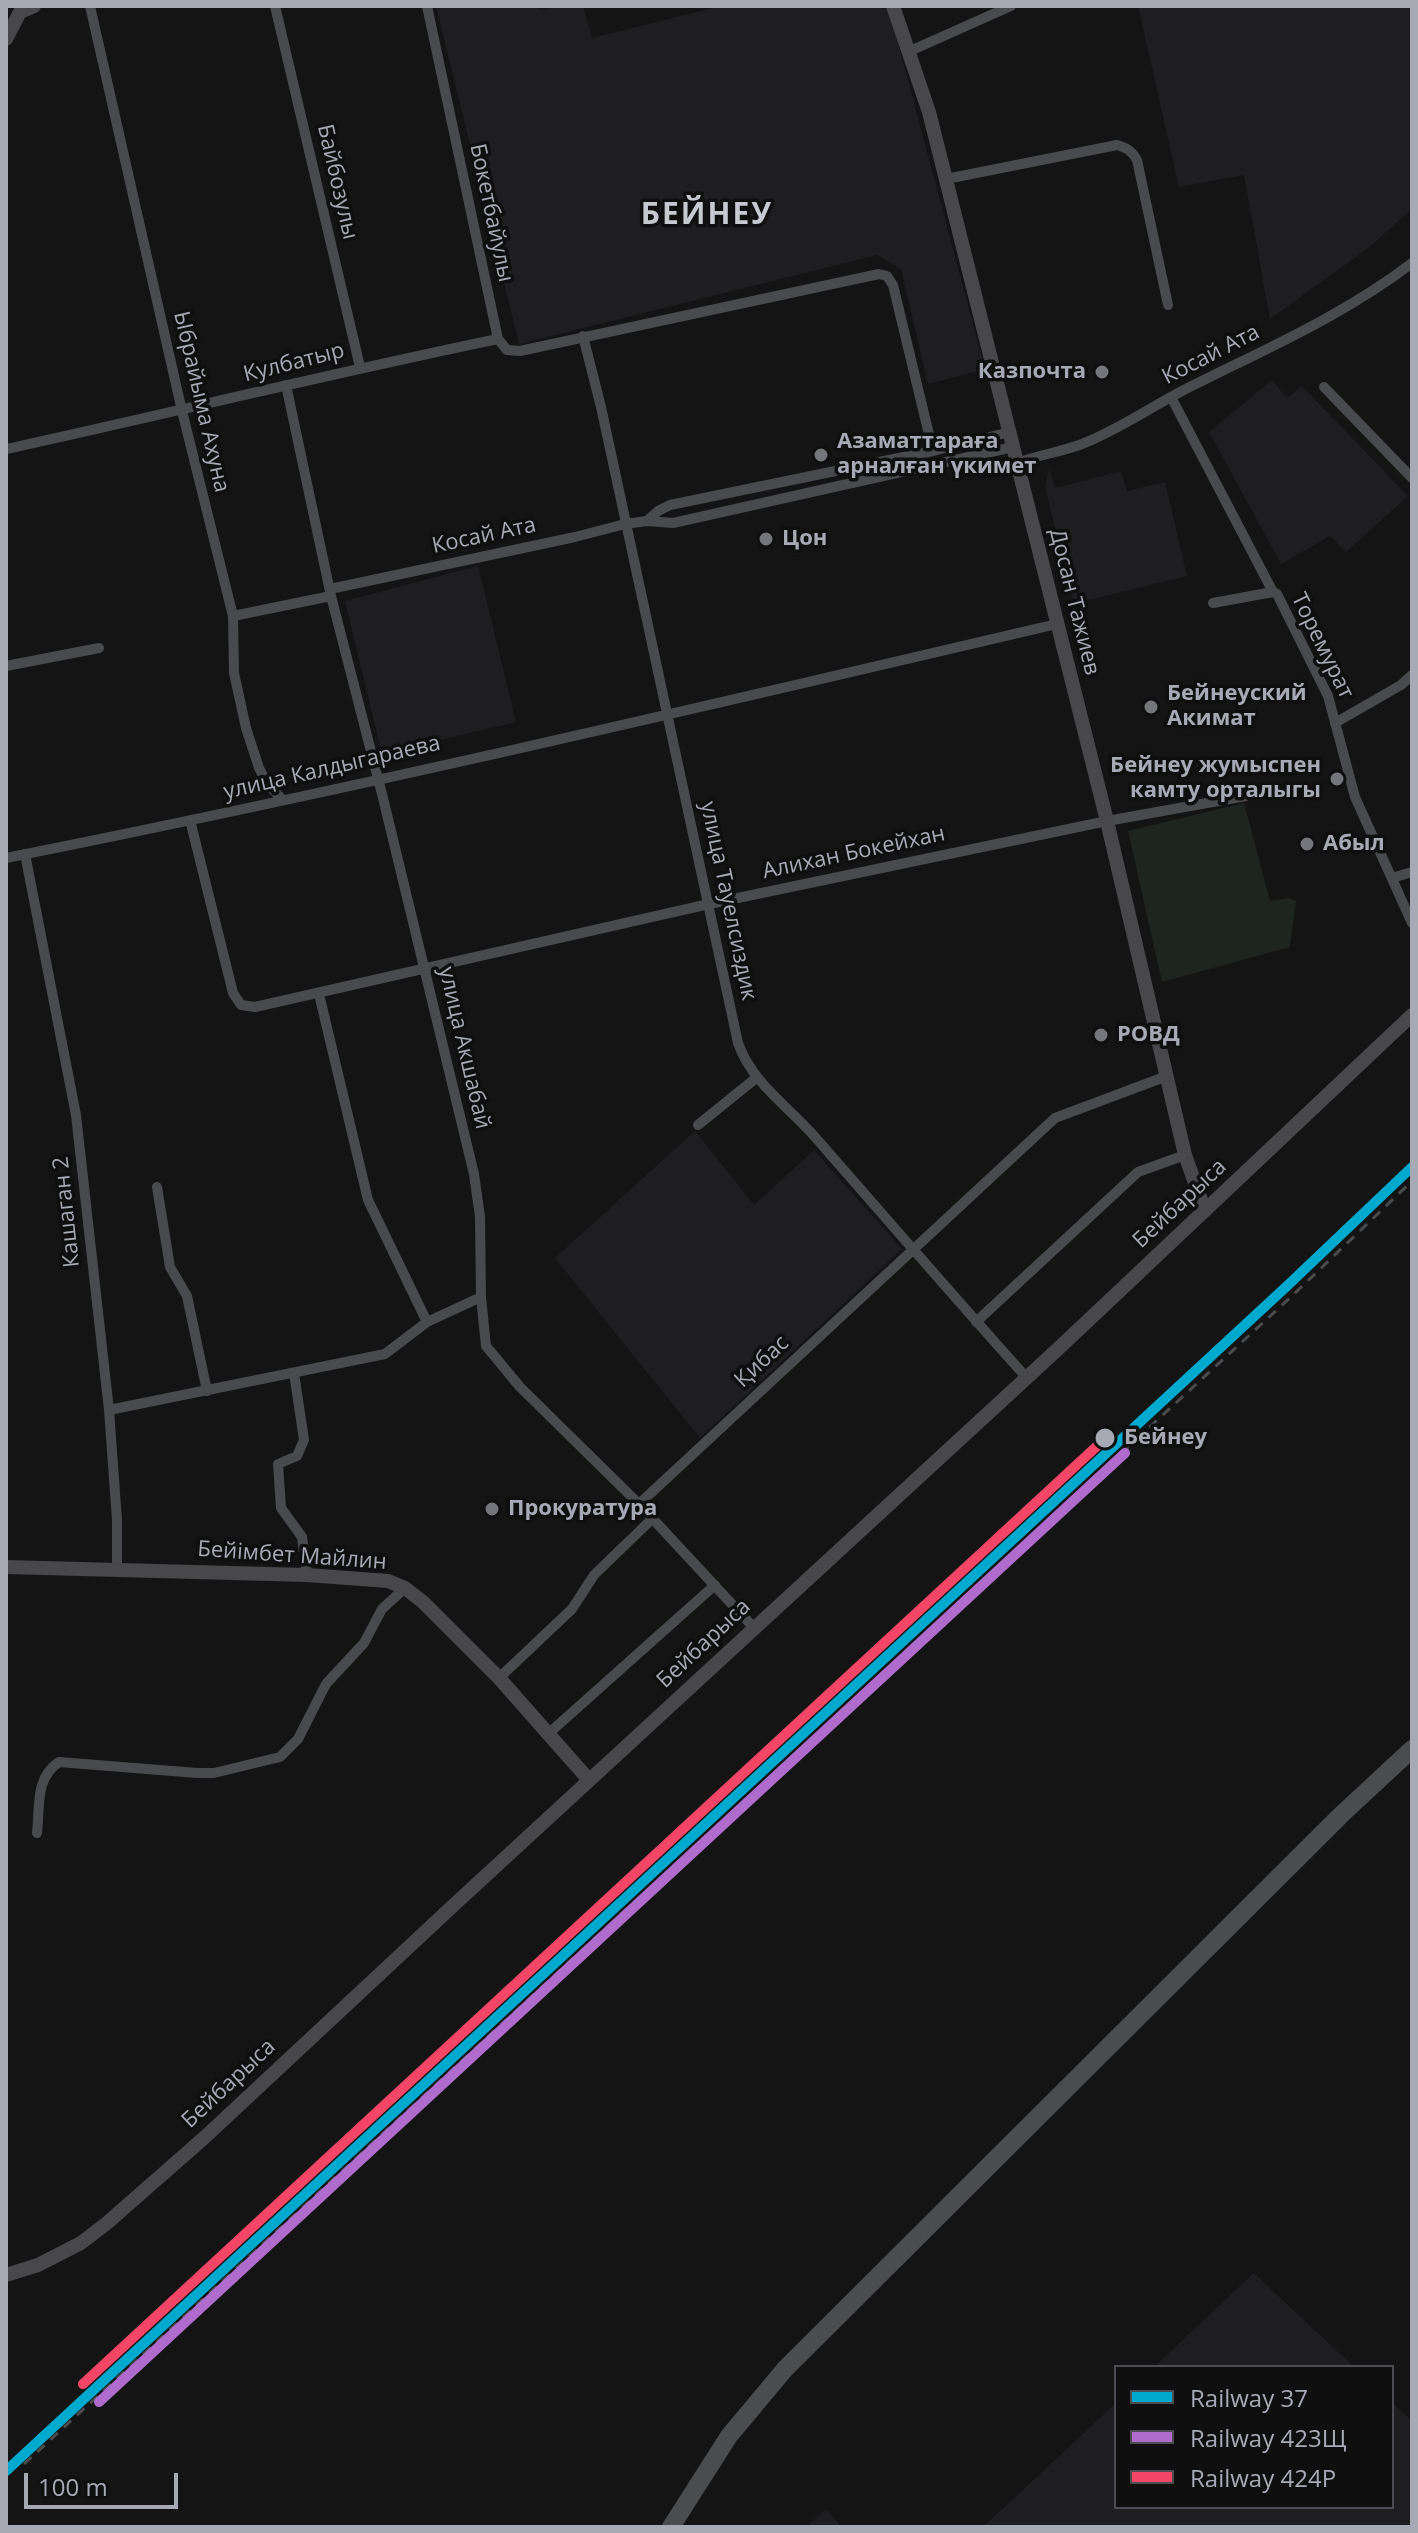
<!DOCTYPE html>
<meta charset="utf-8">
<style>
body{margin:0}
#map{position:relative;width:1418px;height:2533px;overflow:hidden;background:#141415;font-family:"Open Sans",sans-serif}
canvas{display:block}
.frame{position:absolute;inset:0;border:8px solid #a7aab4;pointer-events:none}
.legend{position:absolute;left:1114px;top:2365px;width:280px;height:144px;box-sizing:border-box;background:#0f0f10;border:2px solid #4c4d52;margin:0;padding:10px 14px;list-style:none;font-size:24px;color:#a7aab4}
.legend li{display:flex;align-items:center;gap:16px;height:40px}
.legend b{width:40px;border:2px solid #4c4d52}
.scale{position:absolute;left:24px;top:2473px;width:154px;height:36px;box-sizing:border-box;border:4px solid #a7aab4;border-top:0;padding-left:10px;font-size:24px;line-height:28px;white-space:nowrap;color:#a7aab4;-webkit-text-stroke:6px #0f0f10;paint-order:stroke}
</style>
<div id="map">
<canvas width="1418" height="2533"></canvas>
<div class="frame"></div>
<ul class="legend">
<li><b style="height:10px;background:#00a9ce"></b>Railway 37</li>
<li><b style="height:10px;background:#b06ccc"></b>Railway 423Щ</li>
<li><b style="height:10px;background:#f34667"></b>Railway 424Р</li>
</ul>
<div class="scale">100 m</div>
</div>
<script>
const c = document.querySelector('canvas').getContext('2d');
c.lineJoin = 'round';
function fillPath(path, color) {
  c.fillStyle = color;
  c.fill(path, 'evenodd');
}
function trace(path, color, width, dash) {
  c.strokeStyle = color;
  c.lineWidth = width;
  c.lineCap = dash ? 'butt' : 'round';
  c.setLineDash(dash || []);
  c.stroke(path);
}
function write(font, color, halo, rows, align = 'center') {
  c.font = font + ' "Open Sans",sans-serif';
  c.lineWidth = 7;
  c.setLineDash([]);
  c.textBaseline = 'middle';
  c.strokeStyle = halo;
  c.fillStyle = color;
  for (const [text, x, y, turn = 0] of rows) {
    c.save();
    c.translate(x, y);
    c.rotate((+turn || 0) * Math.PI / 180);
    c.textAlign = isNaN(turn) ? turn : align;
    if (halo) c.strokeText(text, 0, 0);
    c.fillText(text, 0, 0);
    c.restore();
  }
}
fillPath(new Path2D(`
 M 436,6 L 539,6 L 540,10 L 557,6 L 583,6 L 592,38 L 721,6 L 862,6 L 889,9 L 985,369 L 928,384 L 901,269 L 877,255 L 519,344 Z
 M 1138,6 L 1395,6 L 1397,8 L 1400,6 L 1412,6 L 1412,209 L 1367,249 L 1270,319 L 1244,175 L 1179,187 Z
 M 1272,380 L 1287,398 L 1302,386 L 1408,496 L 1346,552 L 1330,536 L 1281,564 L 1209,432 Z
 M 1049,469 L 1055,488 L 1121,471 L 1127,491 L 1165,482 L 1187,576 L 1074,604 L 1045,487 Z
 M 478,566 L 516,722 L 382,754 L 345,601 Z
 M 695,1131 L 754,1205 L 814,1150 L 902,1249 L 700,1438 L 555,1258 Z
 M 1254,2273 L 1354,2367 L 1154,2367 Z
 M 1392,2402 L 1412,2421 L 1412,2527 L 983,2527 L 1116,2403 L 1116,2507 L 1392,2507 Z
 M 826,2509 L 842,2527 L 806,2527 Z`), '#1e1e20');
fillPath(new Path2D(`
 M 1244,803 L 1270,901 L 1289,898 L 1296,901 L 1290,947 L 1162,982 L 1128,831 Z`), '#1e241f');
trace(new Path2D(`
 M 90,6 L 182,411 L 233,616 L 234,673 L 246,728 L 259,768 L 268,785 L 283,800
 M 275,6 L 360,367
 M 427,6 L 498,339 L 507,350 L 520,351 L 879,274 L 887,276 L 893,285 L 933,451
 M 910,51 L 1011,6
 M 946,179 L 1117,145 C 1127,148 1132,151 1137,160 L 1168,305
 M 583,336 L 601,407 L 738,1043 C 752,1083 788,1106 815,1137 C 885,1217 955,1298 1026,1377
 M 286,385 L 331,596 L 383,798 L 474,1174 L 480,1217 L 481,1297 L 486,1346 L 520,1387 L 639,1504 L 754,1628
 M 1324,387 L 1412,478
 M 1171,397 L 1273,592 L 1277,594 L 1328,696 L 1355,797 L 1412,923
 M 6,449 C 170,413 333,373 498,339
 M 1017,463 C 1038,455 1061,452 1082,444 C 1118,430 1149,408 1184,390 C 1261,351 1343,316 1412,263
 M 647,521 L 658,511 L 670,505 L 933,451 L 1010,432
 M 330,589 L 575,537 L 625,524 L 647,521 L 673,523 L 1013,447
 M 1213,603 L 1273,592
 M 233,616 L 331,596
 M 6,666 L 99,648
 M 1335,723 L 1401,685 L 1412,675
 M 190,820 L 233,993 L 241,1005 L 255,1007 L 709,904 L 1107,821 L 1246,796
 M 25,854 L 76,1115 L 109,1410 L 117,1520 L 117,1570
 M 6,858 C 358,788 707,706 1057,624
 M 1392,878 L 1412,872
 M 319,994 L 368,1200 L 427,1322
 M 698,1125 L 756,1078
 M 157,1187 L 170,1267 L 187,1296 L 207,1391
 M 976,1322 L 1138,1172 L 1185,1155
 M 294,1373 L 304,1440 L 297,1456 L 278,1464 L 281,1508 L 302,1537 L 307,1575
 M 109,1410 L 385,1354 L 427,1322 L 481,1297
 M 639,1504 L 1055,1118 L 1167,1076
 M 499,1678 L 572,1609 L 594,1575 L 652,1519
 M 548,1734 L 715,1585
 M 37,1833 C 40,1806 35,1778 59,1762 L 197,1773 L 214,1773 L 280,1757 L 298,1739 L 326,1684 L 364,1643 L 382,1609 L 405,1588`), '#494a4d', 10);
trace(new Path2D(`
 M 893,6 L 929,112 L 1107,821 L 1185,1155 L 1205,1211
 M 6,39 L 20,12 L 34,6
 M 6,1567 L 307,1575 L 388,1581 L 405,1588 L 423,1602 L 499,1678 L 589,1780
 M 6,2275 L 38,2265 L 81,2243 L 107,2223 L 205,2137 L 456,1903 L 1059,1348 L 1412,1015`), '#48484b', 14);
trace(new Path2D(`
 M 671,2527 L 729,2436 L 785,2369 L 1342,1814 L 1412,1749`), '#4b4c4e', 18);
trace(new Path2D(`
 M 24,2464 L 1293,1295 L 1412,1181`), '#4a4b4d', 3, [10, 8]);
trace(new Path2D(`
 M 6,2471 L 1287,1286 L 1412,1167`), '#00a9ce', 10);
trace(new Path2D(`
 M 99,2402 L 1125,1453`), '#b06ccc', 10);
trace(new Path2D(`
 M 83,2384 L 1109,1435`), '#f34667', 10);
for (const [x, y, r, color] of [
 [1102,372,8,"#74767c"],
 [821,455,8,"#74767c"],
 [766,539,8,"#74767c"],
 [1151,707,8,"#74767c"],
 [1337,779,8,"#74767c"],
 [1307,844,8,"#74767c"],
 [1101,1035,8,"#74767c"],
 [1105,1438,11,"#a7aab4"],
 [492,1509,8,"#74767c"]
]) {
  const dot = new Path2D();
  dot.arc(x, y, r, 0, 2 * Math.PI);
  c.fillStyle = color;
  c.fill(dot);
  trace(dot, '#0f0f10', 3);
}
write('22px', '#a7aab4', '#0f0f10', [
 ["Байбозулы",337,182,77],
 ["Бокетбайулы",491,213,78],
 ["Косай Ата",1211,355,-27],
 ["Кулбатыр",294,363,-14],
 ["Ыбрайыма Ахуна",201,402,77],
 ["Косай Ата",484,536,-12],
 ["Досан Тажиев",1074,602,76],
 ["Торемурат",1322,646,64],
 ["улица Калдыгараева",332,768,-13],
 ["Алихан Бокейхан",854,853,-12],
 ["улица Тауелсиздик",728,901,78],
 ["улица Акшабай",464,1048,77],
 ["Бейбарыса",1180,1204,-43],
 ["Кашаган 2",67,1212,-96],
 ["Қибас",762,1362,-43],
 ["Бейімбет Майлин",292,1556,4],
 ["Бейбарыса",704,1644,-43],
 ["Бейбарыса",229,2084,-43]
]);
write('bold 22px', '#a7aab4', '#0f0f10', [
 ["Казпочта",1086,372,"right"],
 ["Азаматтараға",837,442],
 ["арналған үкимет",837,467],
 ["Цон",782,539],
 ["Бейнеуский",1167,694],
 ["Акимат",1167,719],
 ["Бейнеу жумыспен",1321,766,"right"],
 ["камту орталыгы",1321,791,"right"],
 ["Абыл",1323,844],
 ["РОВД",1117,1035],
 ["Прокуратура",508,1509]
], 'left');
write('bold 22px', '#a7aab4', '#0f0f10', [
 ["Бейнеу",1124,1438]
], 'left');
c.letterSpacing = '2px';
write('bold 30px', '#c7c9d0', '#0f0f10', [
 ["БЕЙНЕУ",707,215]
]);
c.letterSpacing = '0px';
</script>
